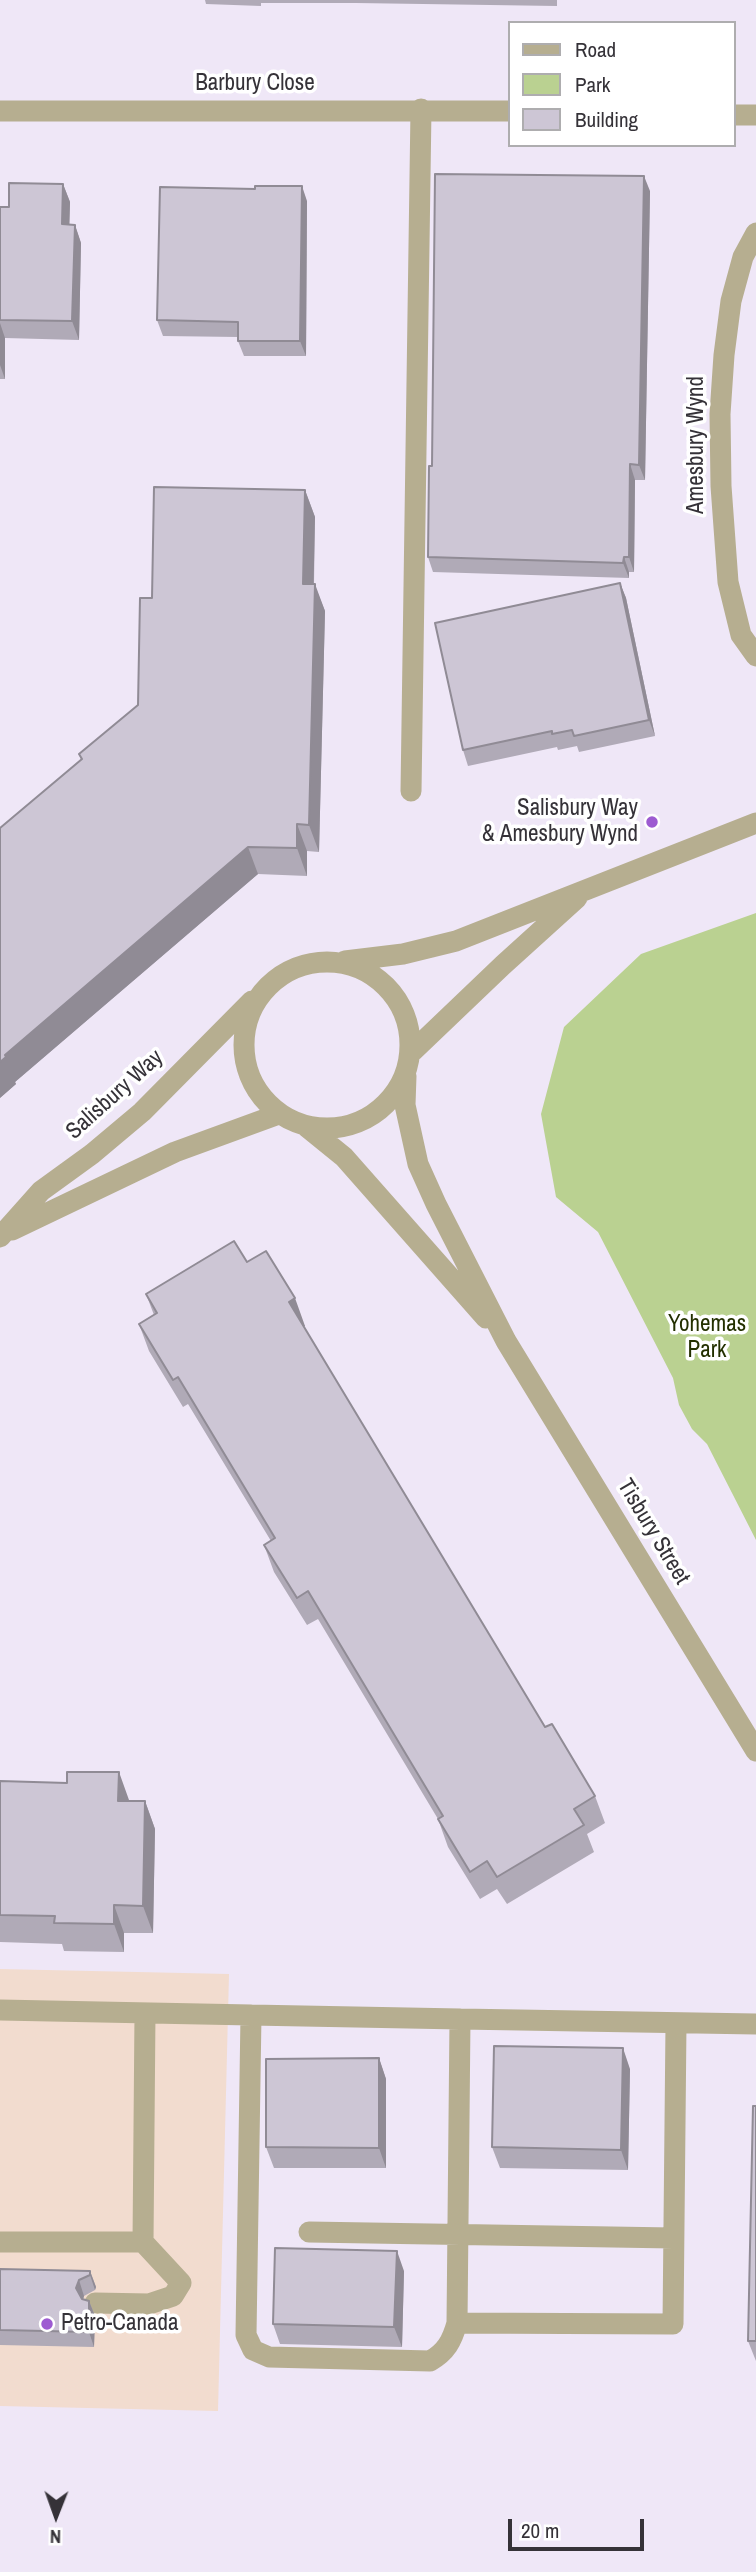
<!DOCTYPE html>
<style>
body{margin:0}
#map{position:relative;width:756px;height:2572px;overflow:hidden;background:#efe7f7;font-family:"Archivo Narrow",sans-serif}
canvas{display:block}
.legend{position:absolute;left:508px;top:21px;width:228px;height:126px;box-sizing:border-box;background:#fff;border:2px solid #aeadaf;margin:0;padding:9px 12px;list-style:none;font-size:21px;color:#353238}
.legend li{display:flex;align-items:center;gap:14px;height:35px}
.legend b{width:35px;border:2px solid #aeadaf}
.north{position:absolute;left:21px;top:2481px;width:70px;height:70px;-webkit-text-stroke:5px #fff;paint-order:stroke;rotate:181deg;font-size:19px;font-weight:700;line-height:28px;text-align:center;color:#353238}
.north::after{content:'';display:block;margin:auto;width:24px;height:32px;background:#353238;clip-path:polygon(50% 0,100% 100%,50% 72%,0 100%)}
.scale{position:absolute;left:508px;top:2519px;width:136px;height:32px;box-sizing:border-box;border:4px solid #353238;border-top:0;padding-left:9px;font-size:21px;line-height:24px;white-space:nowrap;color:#353238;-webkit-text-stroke:5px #fff;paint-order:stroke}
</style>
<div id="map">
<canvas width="756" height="2572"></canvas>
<ul class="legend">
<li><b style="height:9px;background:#b6ae90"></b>Road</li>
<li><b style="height:19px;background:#bad191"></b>Park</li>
<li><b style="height:19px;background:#cdc6d5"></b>Building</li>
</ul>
<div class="north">N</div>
<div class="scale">20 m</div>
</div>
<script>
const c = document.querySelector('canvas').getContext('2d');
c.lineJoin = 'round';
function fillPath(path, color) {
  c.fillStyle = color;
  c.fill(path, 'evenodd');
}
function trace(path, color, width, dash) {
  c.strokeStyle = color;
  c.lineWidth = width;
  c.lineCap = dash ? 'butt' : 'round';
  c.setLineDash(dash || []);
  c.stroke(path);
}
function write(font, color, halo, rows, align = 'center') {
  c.font = font + ' "Archivo Narrow",sans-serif';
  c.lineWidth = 7;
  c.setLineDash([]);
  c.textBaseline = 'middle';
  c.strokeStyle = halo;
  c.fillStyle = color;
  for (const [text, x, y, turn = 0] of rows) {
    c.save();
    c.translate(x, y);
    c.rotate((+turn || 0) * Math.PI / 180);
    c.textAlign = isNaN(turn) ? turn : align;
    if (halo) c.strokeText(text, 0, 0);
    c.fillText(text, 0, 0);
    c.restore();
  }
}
fillPath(new Path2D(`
 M 0,1969 L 229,1974 L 218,2411 L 0,2406 Z`), '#f2dccf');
fillPath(new Path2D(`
 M 756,913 L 756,1540 L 707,1444 L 692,1429 L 679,1405 L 673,1378 L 598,1232 L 556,1197 L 541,1114 L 564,1027 L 641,954 Z`), '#bad191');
trace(new Path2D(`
 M 411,791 L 421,109
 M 0,2010 L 251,2015
 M 676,2024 L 673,2324 L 457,2323 L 460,2019 L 756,2024
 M 309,2232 L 673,2238
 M 0,2242 L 143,2242 L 145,2013
 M 95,2303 L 149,2304 L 173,2296 L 181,2283 L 143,2242
 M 457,2323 C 452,2341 446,2352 430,2361 L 269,2357 L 253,2350 L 246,2335 L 251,2015 L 460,2019`), '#b6ae90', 21);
trace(new Path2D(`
 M 0,111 L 509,111
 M 733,115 L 756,115
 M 756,233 L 743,257 L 731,301 L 724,355 L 720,414 L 721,486 L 728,582 L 741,635 L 756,656
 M 345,961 L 403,954 L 456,941 L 756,823
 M244 1045a83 83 0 1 1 166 0a83 83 0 1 1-166 0Z
 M 413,1051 L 503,965 L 577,898
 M 406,1076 L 405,1105 L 418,1164 L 436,1204 L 506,1341 L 756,1751
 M 307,1127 L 344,1157 L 486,1318
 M 12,1230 L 175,1152 L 279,1114
 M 0,1237 L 41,1191 L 92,1154 L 142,1112 L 252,1001`), '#b6ae90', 21);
fillPath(new Path2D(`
 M 205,0 L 557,0 L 557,6 L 356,3 L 261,3 L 261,6 L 206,4 Z
 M 63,184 L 70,202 L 69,225 L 75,225 L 81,243 L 79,340 L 5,338 L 5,379 L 0,379 L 0,207 L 9,207 Z
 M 650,191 L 645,480 L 635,480 L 634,572 L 629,572 L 629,578 L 433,572 L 428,557 L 432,466 Z
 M 307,201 L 306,356 L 244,356 L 238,341 L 238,337 L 163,336 L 157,320 Z
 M 305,490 L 315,517 L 314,584 L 325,611 L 319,852 L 307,851 L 307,876 L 258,874 L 15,1082 L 16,1084 L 0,1098 L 81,760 L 79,754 L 138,705 L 152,598 Z
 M 620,583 L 626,598 L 655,736 L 579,752 L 577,746 L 558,750 L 557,747 L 468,766 L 463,750 Z
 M 247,1262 L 305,1326 L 303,1326 L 545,1727 L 595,1796 L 605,1823 L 587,1834 L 594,1852 L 507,1904 L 497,1889 L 480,1899 L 448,1847 L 438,1819 L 318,1619 L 307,1625 L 274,1572 L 264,1545 L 271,1541 L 188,1404 L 183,1407 L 149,1351 L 139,1324 L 154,1315 L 146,1294 Z
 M 0,1781 L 129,1801 L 145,1801 L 155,1829 L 153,1933 L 124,1933 L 124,1952 L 64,1951 L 62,1944 L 0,1942 Z
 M 379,2058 L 386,2079 L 386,2168 L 274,2168 L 266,2147 Z
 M 630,2069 L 628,2170 L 500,2168 L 492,2147 Z
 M 756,2106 L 756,2361 L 748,2341 Z
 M 0,2269 L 90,2271 L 96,2287 L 95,2290 L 84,2296 L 83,2299 L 89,2301 L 95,2316 L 94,2347 L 0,2345 Z
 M 404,2271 L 402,2347 L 280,2344 L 273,2324 Z`), '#b0aab7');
fillPath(new Path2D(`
 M 644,176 L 650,191 L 645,480 L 639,465 Z
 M 63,184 L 70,202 L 69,242 L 62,224 Z
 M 302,186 L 307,201 L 306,356 L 300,341 Z
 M 75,225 L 81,243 L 79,340 L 72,321 Z
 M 0,323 L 5,338 L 5,379 L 0,365 Z
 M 630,464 L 635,480 L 634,572 L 629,557 Z
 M 305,490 L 315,517 L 313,611 L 303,584 Z
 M 624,557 L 629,572 L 629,578 L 623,563 Z
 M 620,583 L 626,598 L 655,736 L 649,720 Z
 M 315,584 L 325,611 L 319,852 L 309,825 Z
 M 297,824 L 307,851 L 307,876 L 297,848 Z
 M 248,847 L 258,874 L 15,1082 L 16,1084 L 0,1098 L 0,1062 L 5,1055 Z
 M 295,1298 L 305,1326 L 299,1329 L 289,1302 Z
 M 119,1772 L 129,1800 L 128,1828 L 118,1801 Z
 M 145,1801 L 155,1829 L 153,1933 L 143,1906 Z
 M 114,1905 L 124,1933 L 124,1952 L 114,1924 Z
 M 623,2048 L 630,2069 L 628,2170 L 621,2150 Z
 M 379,2058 L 386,2079 L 386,2168 L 379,2148 Z
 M 397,2251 L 404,2271 L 402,2347 L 394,2327 Z
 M 90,2271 L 96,2287 L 95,2290 L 90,2275 Z
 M 79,2280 L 84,2296 L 82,2303 L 76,2288 Z
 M 89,2301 L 95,2316 L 94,2347 L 89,2332 Z`), '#908b95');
const building = new Path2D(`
 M 435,174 L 644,176 L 639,465 L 630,464 L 629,557 L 624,557 L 623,563 L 428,557 L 429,466 L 432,466 Z
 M 9,183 L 63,184 L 62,224 L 75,225 L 72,321 L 0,320 L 0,207 L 9,207 Z
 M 255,186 L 302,186 L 300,341 L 238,341 L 238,322 L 157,320 L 160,187 L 255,189 Z
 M 154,487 L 305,490 L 303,584 L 315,584 L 309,825 L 297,824 L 297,848 L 248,847 L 5,1055 L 6,1057 L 0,1062 L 0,828 L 82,759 L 79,754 L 138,705 L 140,598 L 152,598 Z
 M 620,583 L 649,720 L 574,736 L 572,730 L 552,734 L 552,731 L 463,750 L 435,623 Z
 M 234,1241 L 247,1262 L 266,1251 L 295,1298 L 289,1302 L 545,1727 L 552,1724 L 595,1796 L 574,1809 L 584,1825 L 497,1877 L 487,1861 L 470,1872 L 438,1819 L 443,1816 L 308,1591 L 297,1598 L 264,1545 L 275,1538 L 178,1377 L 173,1380 L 139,1324 L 157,1313 L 146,1294 Z
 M 67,1772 L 119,1772 L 118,1801 L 145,1801 L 143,1906 L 114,1905 L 114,1924 L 54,1923 L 55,1916 L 0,1915 L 0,1781 L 67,1783 Z
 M 494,2046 L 623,2048 L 621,2150 L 492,2147 Z
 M 379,2058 L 379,2148 L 266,2147 L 266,2059 Z
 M 753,2106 L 756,2106 L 756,2341 L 748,2341 Z
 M 275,2248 L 397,2251 L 394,2327 L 273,2324 Z
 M 0,2269 L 90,2271 L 90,2275 L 79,2280 L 76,2288 L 82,2299 L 89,2301 L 89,2332 L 0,2330 Z`);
fillPath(building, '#cdc6d5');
trace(building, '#908b95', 2);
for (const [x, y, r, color] of [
 [652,822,7,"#9d5bd1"],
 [47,2324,7,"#9d5bd1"]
]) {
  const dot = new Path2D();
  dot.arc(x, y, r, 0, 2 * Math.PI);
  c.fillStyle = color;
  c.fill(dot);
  trace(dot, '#fff', 2.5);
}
write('23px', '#353238', '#fff', [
 ["Barbury Close",255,84],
 ["Amesbury Wynd",697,445,-90],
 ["Salisbury Way",115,1095,-42],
 ["Tisbury Street",653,1532,59]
]);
write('23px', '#353238', '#fff', [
 ["Salisbury Way",638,809],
 ["& Amesbury Wynd",638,835],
 ["Petro-Canada",61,2324,"left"]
], 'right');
write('23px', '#233000', '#fff', [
 ["Yohemas",707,1325],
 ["Park",707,1351]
]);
</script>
